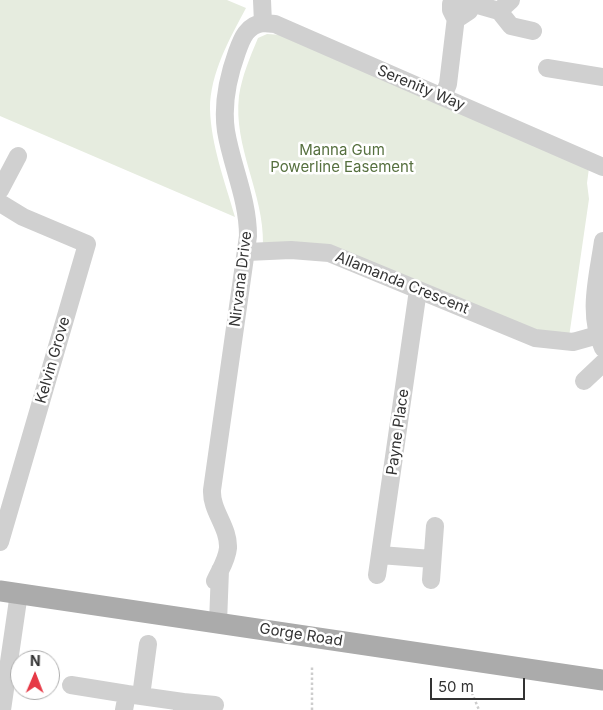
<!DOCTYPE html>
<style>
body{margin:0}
#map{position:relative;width:603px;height:710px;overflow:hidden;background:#fff;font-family:Inter,sans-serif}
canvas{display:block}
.north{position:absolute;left:10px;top:650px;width:50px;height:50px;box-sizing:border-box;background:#fff;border:1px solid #adadad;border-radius:50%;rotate:1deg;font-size:14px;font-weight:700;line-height:20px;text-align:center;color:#333}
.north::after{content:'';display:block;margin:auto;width:18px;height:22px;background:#e63946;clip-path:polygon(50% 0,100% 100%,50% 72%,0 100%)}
.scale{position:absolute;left:430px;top:678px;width:95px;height:22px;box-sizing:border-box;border:2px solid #333;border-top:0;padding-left:6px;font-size:15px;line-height:18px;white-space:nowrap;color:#333;-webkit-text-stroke:4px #fff;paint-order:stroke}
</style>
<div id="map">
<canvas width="603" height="710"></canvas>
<div class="north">N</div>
<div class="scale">50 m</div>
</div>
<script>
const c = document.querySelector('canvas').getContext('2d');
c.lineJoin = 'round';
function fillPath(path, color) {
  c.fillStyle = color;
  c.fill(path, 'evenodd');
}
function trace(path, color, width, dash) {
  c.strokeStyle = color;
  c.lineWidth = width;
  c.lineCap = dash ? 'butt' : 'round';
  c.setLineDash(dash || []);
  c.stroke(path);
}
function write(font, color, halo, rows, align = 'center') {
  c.font = font + ' Inter,sans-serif';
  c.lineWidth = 5;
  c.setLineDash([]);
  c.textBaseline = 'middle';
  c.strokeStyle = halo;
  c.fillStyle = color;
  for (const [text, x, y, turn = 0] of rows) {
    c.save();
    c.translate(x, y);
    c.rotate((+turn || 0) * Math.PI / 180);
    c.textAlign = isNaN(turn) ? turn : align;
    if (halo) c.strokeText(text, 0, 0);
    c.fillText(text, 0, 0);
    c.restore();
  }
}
fillPath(new Path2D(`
 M 0,0 L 227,0 L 246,8 C 230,38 210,73 210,109 C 211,145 225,182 235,217 L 0,116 Z
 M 267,34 L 282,35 L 589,168 L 587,183 L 589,199 L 569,337 L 543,333 L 343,250 L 263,244 C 264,193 233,147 239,96 C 242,76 250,57 258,38 Z`), '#e6ecdf');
trace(new Path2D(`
 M 470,688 L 479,710
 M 312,710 L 312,665`), '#cdcdcd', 2.5, [2.5, 2.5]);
trace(new Path2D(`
 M 455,0 L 451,4 L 451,10 L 454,16 L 460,17 L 469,11 L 468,5 L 464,0
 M 469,6 L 478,5 L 499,11 L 511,0
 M 499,11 L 511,26 L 533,31
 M 263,23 L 275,24 L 603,167
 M 547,68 L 603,77
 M 443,97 L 448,84 L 456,17
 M 0,190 L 18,156
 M 0,203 L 23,217 L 87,244 L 0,542
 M 603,241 C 598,277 587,313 603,348
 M 247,252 L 291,250 L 329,253 L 535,338 L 573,342 L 598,335
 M 584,381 L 603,363
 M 380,555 L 432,559
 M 377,575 L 418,290
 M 431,580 L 435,526
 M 215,581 C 220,570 227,560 228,548 C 229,527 211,511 212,490 L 248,236 C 248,199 232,167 226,131 C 222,104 228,77 237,52 C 242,38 247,25 263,23 L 262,0
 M 218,623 L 220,570
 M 71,685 L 127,694
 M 141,696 L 148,644
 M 183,702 L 215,705
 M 2,710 L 19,593
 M 124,710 L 127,694 L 183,702 L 182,710`), '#d0d0d0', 18);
trace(new Path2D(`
 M 0,591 L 603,680`), '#ababab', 21);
write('15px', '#333', '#fff', [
 ["Serenity Way",421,88,23],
 ["Nirvana Drive",241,279,-83],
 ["Allamanda Crescent",402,283,22],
 ["Kelvin Grove",53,360,-74],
 ["Payne Place",398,432,-82],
 ["Gorge Road",301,635,9]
]);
write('15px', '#56703f', '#fff', [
 ["Manna Gum",342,150],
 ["Powerline Easement",342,167]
]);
</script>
